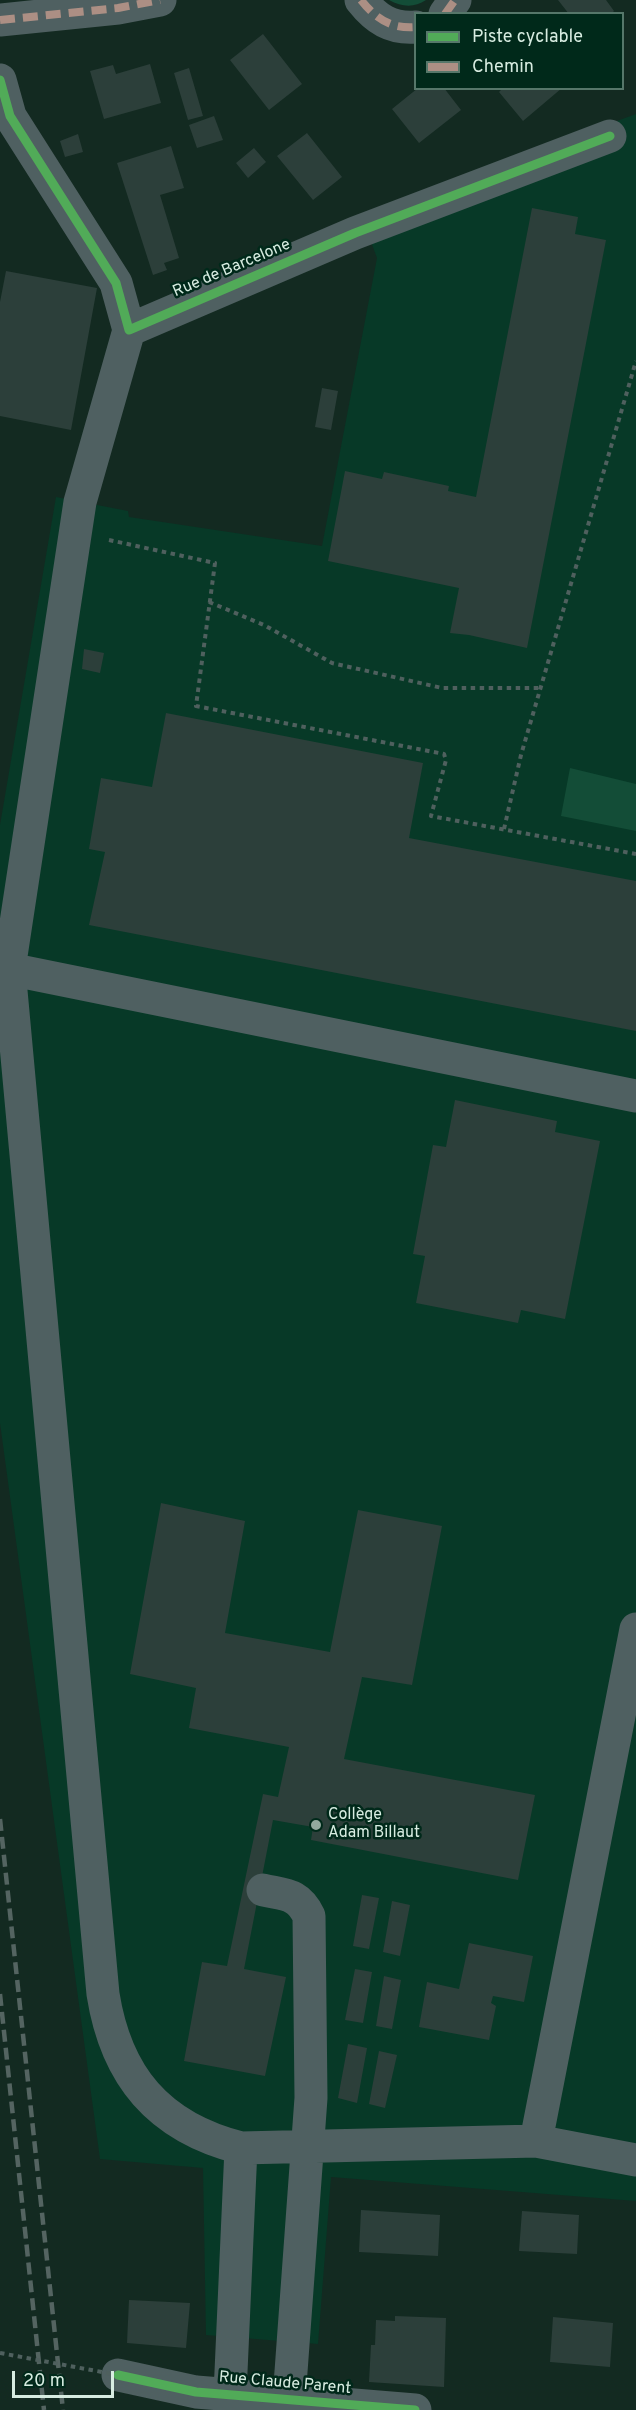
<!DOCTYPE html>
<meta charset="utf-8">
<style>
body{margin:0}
#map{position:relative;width:636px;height:2410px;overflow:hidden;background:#132a21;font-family:Overpass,sans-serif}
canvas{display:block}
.legend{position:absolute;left:414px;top:12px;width:210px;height:78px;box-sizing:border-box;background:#00291a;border:2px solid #56776a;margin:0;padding:8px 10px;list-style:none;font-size:18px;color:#d7ece1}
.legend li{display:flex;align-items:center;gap:12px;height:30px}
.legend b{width:30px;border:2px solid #56776a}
.scale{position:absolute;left:12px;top:2371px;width:102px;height:27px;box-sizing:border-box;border:3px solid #d7ece1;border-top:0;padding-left:8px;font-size:18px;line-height:21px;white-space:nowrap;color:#d7ece1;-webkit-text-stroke:4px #00291a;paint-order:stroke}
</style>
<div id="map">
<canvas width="636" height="2410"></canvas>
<ul class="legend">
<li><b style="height:8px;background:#51ab58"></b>Piste cyclable</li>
<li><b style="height:8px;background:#ac8f84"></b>Chemin</li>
</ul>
<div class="scale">20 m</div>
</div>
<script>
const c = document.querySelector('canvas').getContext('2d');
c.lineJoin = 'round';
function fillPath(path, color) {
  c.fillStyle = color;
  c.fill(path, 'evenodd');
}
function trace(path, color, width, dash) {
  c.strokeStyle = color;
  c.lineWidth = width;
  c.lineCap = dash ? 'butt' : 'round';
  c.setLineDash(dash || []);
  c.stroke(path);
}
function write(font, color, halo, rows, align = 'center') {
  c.font = font + ' Overpass,sans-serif';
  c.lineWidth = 5;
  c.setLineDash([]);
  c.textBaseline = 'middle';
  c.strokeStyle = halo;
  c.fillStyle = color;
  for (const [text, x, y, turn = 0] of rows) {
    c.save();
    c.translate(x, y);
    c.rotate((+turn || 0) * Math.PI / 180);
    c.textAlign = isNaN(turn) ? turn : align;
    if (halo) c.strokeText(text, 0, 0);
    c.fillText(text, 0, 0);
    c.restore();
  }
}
fillPath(new Path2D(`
 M 636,114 L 636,2201 L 331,2177 L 318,2344 L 206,2335 L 203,2168 L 100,2159 L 0,1423 L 0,825 L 56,497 L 128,511 L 129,517 L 322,546 L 377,258 L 361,215 Z`), '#073927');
fillPath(new Path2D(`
 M 389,0 L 426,0 C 414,8 402,7 389,0 Z
 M 570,768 L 636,784 L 636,831 L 561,816 Z`), '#134d37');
fillPath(new Path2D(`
 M 558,0 L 606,0 L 614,11 L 611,14 L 569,14 Z
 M 263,34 L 302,84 L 269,110 L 230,60 Z
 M 150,64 L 161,103 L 104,119 L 90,71 L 113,65 L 116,74 Z
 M 189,68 L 203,116 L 188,120 L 174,73 Z
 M 418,88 L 444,88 L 461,110 L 419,143 L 392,109 Z
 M 503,88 L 562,88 L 523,121 L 499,92 Z
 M 214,116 L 223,140 L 197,148 L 189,125 Z
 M 307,133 L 342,177 L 313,200 L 277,156 Z
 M 78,134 L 83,152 L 65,157 L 60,141 Z
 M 171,146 L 184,188 L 160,195 L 179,258 L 164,263 L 167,270 L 153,275 L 117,163 Z
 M 254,148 L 266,162 L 248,178 L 236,163 Z
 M 532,208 L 578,217 L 575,234 L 606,240 L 527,648 L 469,635 L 450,633 L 459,588 L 328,561 L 345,471 L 382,479 L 384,472 L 449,486 L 448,491 L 476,497 Z
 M 6,271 L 97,288 L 71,430 L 0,416 L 0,302 Z
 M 322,388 L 338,391 L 331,430 L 315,427 Z
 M 84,649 L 104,653 L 100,673 L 82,669 Z
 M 166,713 L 423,763 L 409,838 L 636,881 L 636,1031 L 89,925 L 105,852 L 89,849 L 101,778 L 152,787 Z
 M 455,1100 L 557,1121 L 555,1132 L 600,1141 L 565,1319 L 521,1310 L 518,1323 L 416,1303 L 425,1256 L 413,1254 L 433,1145 L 446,1147 Z
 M 161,1503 L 245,1521 L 225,1633 L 330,1652 L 358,1510 L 442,1526 L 412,1685 L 362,1677 L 344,1759 L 535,1795 L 518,1880 L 311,1840 L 313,1827 L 273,1820 L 244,1969 L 286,1977 L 265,2076 L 184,2061 L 202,1962 L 227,1966 L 263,1794 L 278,1797 L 289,1747 L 189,1728 L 196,1688 L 130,1674 Z
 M 362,1895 L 379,1898 L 369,1949 L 353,1946 Z
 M 392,1901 L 410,1905 L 400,1956 L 383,1952 Z
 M 469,1943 L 533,1956 L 524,2002 L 493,1996 L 491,2003 L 496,2006 L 489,2040 L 419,2027 L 427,1982 L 459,1989 Z
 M 355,1969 L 372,1972 L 363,2023 L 345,2020 Z
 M 384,1976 L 401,1980 L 392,2029 L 376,2026 Z
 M 348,2044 L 367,2048 L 357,2103 L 338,2098 Z
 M 379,2051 L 397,2055 L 385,2108 L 369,2104 Z
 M 361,2210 L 440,2215 L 438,2256 L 359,2252 Z
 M 522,2211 L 579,2215 L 577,2254 L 519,2251 Z
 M 129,2300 L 190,2303 L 186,2348 L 127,2343 Z
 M 395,2316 L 446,2318 L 444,2387 L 369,2382 L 371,2345 L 375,2345 L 376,2320 L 395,2321 Z
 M 553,2317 L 613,2323 L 610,2367 L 550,2362 Z`), '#2c3f3a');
trace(new Path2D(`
 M 109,540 L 215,563 L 196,706 L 444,754 L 446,760 L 431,816 L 636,854
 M 209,602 L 264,625 L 332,663 L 442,688 L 540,688
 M 504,829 L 521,755 L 636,361`), '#4f605e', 4, [4.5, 4.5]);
trace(new Path2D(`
 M 361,0 C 376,19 391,29 416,27
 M 445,14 L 455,0
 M 0,20 L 118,8 L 160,0
 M 0,80 L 10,116 L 116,283 L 129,330 L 355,233 L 610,136
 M 129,330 L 80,502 L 9,969 L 103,1994 C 116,2076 158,2127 241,2148 L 536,2141 L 636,2160
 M 9,969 L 636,1096
 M 263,1890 C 285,1895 298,1893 309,1916 L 311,2098 L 289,2399
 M 536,2141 L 636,1629
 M 118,2375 L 196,2392 L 415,2410
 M 230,2394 L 241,2148`), '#4f6061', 33);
trace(new Path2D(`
 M 0,1819 L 63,2410
 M 0,1994 L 44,2410`), '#546461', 4.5, [12, 6]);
trace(new Path2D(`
 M 0,2353 L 118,2375`), '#4f605e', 4, [4.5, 4.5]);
trace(new Path2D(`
 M 361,0 C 376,19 391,29 416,27
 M 445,14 L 455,0
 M 0,20 L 118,8 L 160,0`), '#ac8f84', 8, [15, 8]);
trace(new Path2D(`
 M 0,80 L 10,116 L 116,283 L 129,330 L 355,233 L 610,136
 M 118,2375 L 196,2392 L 415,2410`), '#51ab58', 9);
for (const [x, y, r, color] of [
 [316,1825,6,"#92a89e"]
]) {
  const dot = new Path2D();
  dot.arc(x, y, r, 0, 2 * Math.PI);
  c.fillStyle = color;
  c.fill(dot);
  trace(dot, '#00291a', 2);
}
write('16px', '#d7ece1', '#00291a', [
 ["Rue de Barcelone",232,269,-23],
 ["Rue Claude Parent",285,2384,5]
]);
write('16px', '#d7ece1', '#00291a', [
 ["Collège",328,1816],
 ["Adam Billaut",328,1834]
], 'left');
</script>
